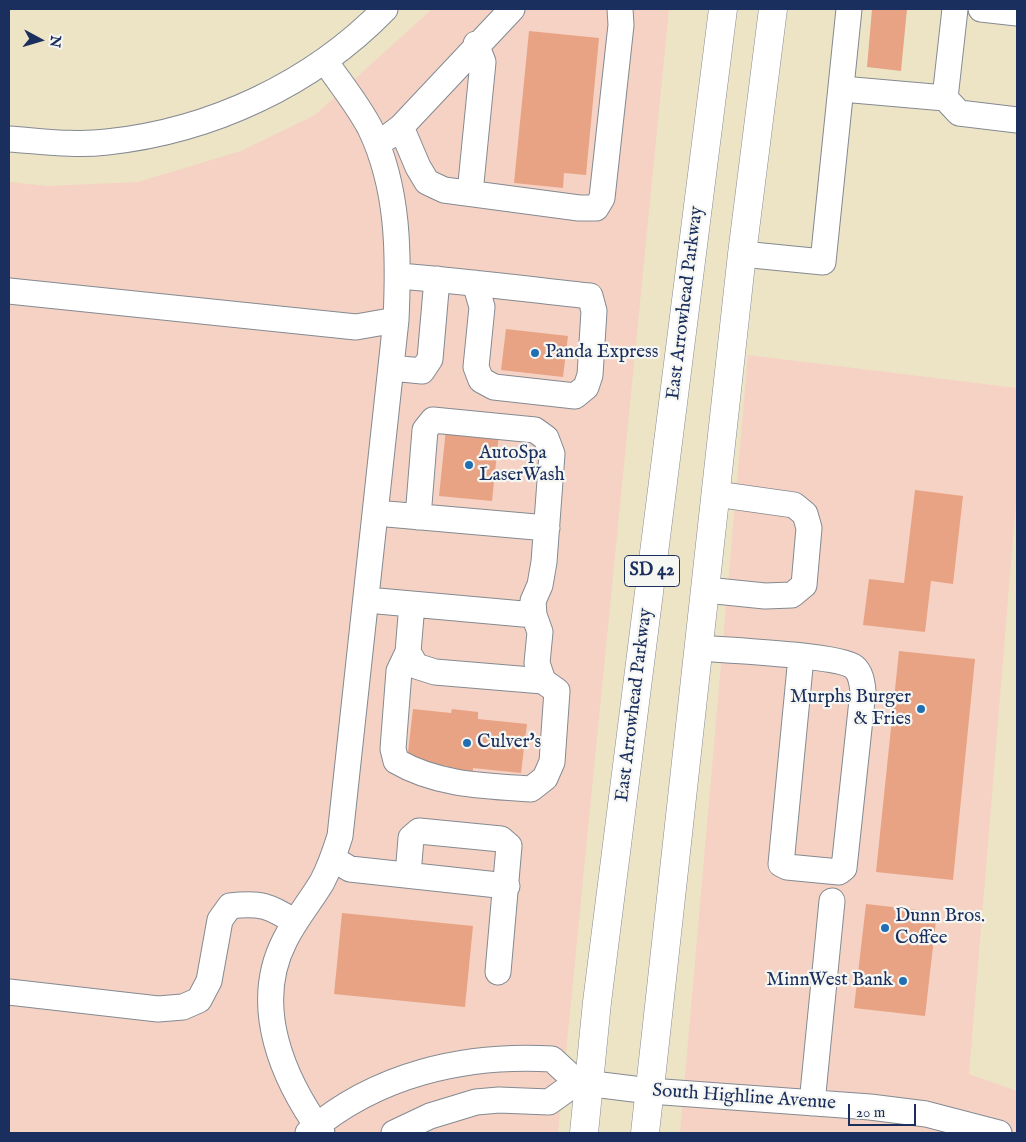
<!DOCTYPE html>
<style>
body{margin:0}
#map{position:relative;width:1026px;height:1142px;overflow:hidden;background:#ede4c6;font-family:"IM FELL English",serif}
canvas{display:block}
.frame{position:absolute;inset:0;border:10px solid #1b2f5e;pointer-events:none}
.north{position:absolute;left:15px;top:15px;width:50px;height:50px;-webkit-text-stroke:4px #f6f6f2;paint-order:stroke;rotate:96deg;font-size:14px;font-weight:700;line-height:20px;text-align:center;color:#1b2f5e}
.north::after{content:'';display:block;margin:auto;width:18px;height:22px;background:#1b2f5e;clip-path:polygon(50% 0,100% 100%,50% 72%,0 100%)}
.scale{position:absolute;left:848px;top:1104px;width:68px;height:22px;box-sizing:border-box;border:2px solid #1b2f5e;border-top:0;padding-left:6px;font-size:15px;line-height:18px;white-space:nowrap;color:#1b2f5e;-webkit-text-stroke:4px #f6f6f2;paint-order:stroke}
</style>
<div id="map">
<canvas width="1026" height="1142"></canvas>
<div class="frame"></div>
<div class="north">N</div>
<div class="scale">20 m</div>
</div>
<script>
const c = document.querySelector('canvas').getContext('2d');
c.lineJoin = 'round';
function fillPath(path, color) {
  c.fillStyle = color;
  c.fill(path, 'evenodd');
}
function trace(path, color, width, dash) {
  c.strokeStyle = color;
  c.lineWidth = width;
  c.lineCap = dash ? 'butt' : 'round';
  c.setLineDash(dash || []);
  c.stroke(path);
}
function write(font, color, halo, rows, align = 'center') {
  c.font = font + ' "IM FELL English",serif';
  c.lineWidth = 4.5;
  c.setLineDash([]);
  c.textBaseline = 'middle';
  c.strokeStyle = halo;
  c.fillStyle = color;
  for (const [text, x, y, turn = 0] of rows) {
    c.save();
    c.translate(x, y);
    c.rotate((+turn || 0) * Math.PI / 180);
    c.textAlign = isNaN(turn) ? turn : align;
    if (halo) c.strokeText(text, 0, 0);
    c.fillText(text, 0, 0);
    c.restore();
  }
}
fillPath(new Path2D(`
 M 432,9 L 669,9 L 558,1133 L 9,1133 L 9,182 L 48,186 L 138,182 L 241,151 L 315,115 Z
 M 748,355 L 1017,388 L 1017,490 L 969,1074 L 1017,1091 L 1017,1133 L 680,1133 Z`), '#f5d2c3');
fillPath(new Path2D(`
 M 872,9 L 907,9 L 901,71 L 867,67 Z
 M 529,31 L 599,38 L 586,175 L 564,173 L 563,188 L 514,183 Z
 M 506,329 L 568,336 L 563,377 L 501,370 Z
 M 446,429 L 499,434 L 492,501 L 439,496 Z
 M 915,490 L 963,496 L 953,584 L 931,581 L 925,632 L 863,625 L 869,579 L 904,583 Z
 M 899,651 L 975,659 L 953,880 L 876,872 Z
 M 413,709 L 451,713 L 452,709 L 478,712 L 478,719 L 527,724 L 521,773 L 473,768 L 473,773 L 447,771 L 448,766 L 407,761 Z
 M 866,904 L 937,912 L 925,1016 L 854,1008 Z
 M 342,913 L 473,926 L 465,1007 L 334,994 Z`), '#e8a385');
const minor = new Path2D(`
 M 981,9 L 1017,13
 M 842,89 L 945,98 L 959,113 L 1017,120
 M 945,98 L 955,9
 M 401,127 L 418,167 L 427,182 L 444,190 L 579,208 L 596,208 L 602,198 L 621,25 L 620,9
 M 388,137 L 401,127 L 512,9
 M 9,139 C 41,141 74,146 107,142 C 211,131 312,84 385,9
 M 470,193 L 483,62 L 476,44
 M 742,254 L 823,262 L 849,9
 M 398,276 C 462,281 526,289 590,296 L 594,311 L 590,375 L 586,387 L 575,396 L 494,387 L 481,380 L 476,367 L 482,307 L 475,283
 M 9,291 L 356,327 L 396,320
 M 391,368 L 422,371 L 430,359 L 437,279
 M 376,513 L 547,528
 M 418,517 L 425,430 L 433,420 L 535,430 L 546,438 L 552,454 L 544,562 L 540,585 L 533,601 L 534,615 L 540,632 L 537,663 L 543,681
 M 706,590 L 765,596 L 792,595 L 804,585 L 809,528 L 805,514 L 794,505 L 716,494
 M 367,600 L 534,615
 M 698,648 C 724,650 839,655 854,667 C 861,673 862,682 863,691 L 844,868 L 839,872 L 787,867 L 781,864 L 801,657
 M 408,652 L 399,671 L 393,749 L 396,761 C 437,785 484,786 531,789 L 545,778 L 552,762 L 557,691 L 543,681 L 435,672 L 416,666 L 408,652 L 412,604
 M 333,859 L 350,869 L 507,886
 M 408,875 L 411,838 L 419,831 L 501,839 L 509,846 L 498,972
 M 9,992 L 158,1009 L 183,1007 L 199,1000 L 209,981 L 220,920 L 230,906 C 260,902 270,906 295,922
 M 812,1103 L 832,901
 M 308,1133 C 376,1074 465,1054 552,1059 L 577,1082 L 650,1091 L 870,1107 L 926,1114 L 999,1133
 M 322,1133 C 283,1079 251,1006 285,940 C 295,920 310,902 322,882 C 330,867 335,852 340,836 L 396,320 C 399,255 399,188 370,128 C 358,105 340,83 325,61
 M 394,1133 L 430,1116 L 476,1102 L 499,1100 L 549,1102 L 577,1082`);
const major = new Path2D(`
 M 584,1133 L 597,1002 L 723,9
 M 645,1133 L 742,254 L 773,9`);
trace(minor, '#848a92', 27);
trace(major, '#848a92', 29);
trace(minor, '#fff', 25);
trace(major, '#fff', 28);
for (const [x, y, r, color] of [
 [535,353,5,"#1f6fb2"],
 [469,465,5,"#1f6fb2"],
 [921,709,5,"#1f6fb2"],
 [467,743,5,"#1f6fb2"],
 [885,928,5,"#1f6fb2"],
 [903,981,5,"#1f6fb2"]
]) {
  const dot = new Path2D();
  dot.arc(x, y, r, 0, 2 * Math.PI);
  c.fillStyle = color;
  c.fill(dot);
  trace(dot, '#f6f6f2', 2);
}
for (const [x, y, w] of [
 [652,571,55]
]) {
  const box = new Path2D();
  box.roundRect(x - w / 2, y - 15.5, w, 31, 4);
  c.fillStyle = '#f6f6f2';
  c.fill(box);
  trace(box, '#1b2f5e', 1);
}
write('bold 18px', '#1b2f5e', null, [
 ["SD 42",652,571]
]);
write('19px', '#1b2f5e', '#f6f6f2', [
 ["East Arrowhead Parkway",686,303,-83],
 ["East Arrowhead Parkway",635,705,-83],
 ["South Highline Avenue",744,1098,4]
]);
write('19px', '#1b2f5e', '#f6f6f2', [
 ["Panda Express",545,353],
 ["AutoSpa",479,454],
 ["LaserWash",479,476],
 ["Murphs Burger",911,698,"right"],
 ["& Fries",911,720,"right"],
 ["Culver's",477,743],
 ["Dunn Bros.",895,917],
 ["Coffee",895,939],
 ["MinnWest Bank",893,981,"right"]
], 'left');
</script>
